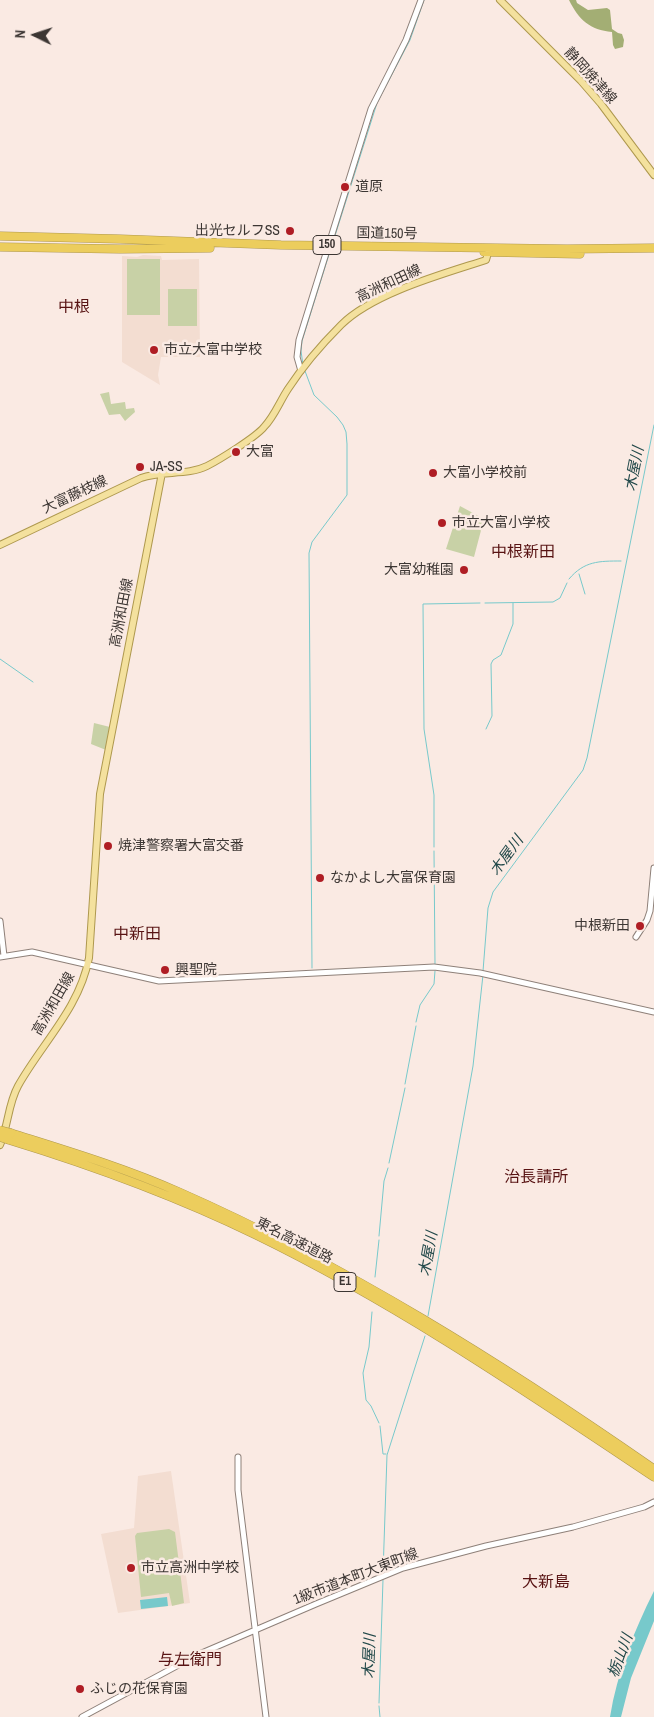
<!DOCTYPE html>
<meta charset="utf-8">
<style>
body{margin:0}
#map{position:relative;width:654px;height:1717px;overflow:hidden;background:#faeae3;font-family:"Archivo Narrow",sans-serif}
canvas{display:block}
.north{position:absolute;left:10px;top:10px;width:50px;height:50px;-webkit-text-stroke:4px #faeae3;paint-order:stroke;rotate:274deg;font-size:14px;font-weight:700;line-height:20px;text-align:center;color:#3c3633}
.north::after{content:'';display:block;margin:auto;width:18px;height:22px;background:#3c3633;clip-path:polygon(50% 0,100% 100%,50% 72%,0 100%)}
</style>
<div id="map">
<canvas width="654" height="1717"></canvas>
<div class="north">N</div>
</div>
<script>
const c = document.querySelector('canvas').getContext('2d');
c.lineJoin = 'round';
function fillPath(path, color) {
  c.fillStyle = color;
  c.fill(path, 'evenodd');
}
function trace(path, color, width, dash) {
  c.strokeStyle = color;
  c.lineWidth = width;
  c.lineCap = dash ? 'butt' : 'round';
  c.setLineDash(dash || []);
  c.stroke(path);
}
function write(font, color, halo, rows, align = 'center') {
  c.font = font + ' "Archivo Narrow","Noto Sans JP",sans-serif';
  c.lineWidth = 5;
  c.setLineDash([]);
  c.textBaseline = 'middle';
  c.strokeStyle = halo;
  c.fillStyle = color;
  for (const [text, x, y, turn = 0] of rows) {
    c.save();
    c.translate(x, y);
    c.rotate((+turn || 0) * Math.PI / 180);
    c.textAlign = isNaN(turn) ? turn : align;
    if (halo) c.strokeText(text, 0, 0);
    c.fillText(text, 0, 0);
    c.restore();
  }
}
fillPath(new Path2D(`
 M 143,255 L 161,256 L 162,260 L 199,259 L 200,357 L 161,357 L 158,375 L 160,385 L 122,362 L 122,256 L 137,257 Z
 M 171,1471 L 190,1603 L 118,1613 L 101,1534 L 134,1528 L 138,1476 Z`), '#f3ddd1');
fillPath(new Path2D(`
 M 127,259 L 160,259 L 160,315 L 127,315 Z
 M 168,289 L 197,289 L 197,326 L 168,326 Z
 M 109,392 L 111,404 L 125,402 L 126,409 L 134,408 L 135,412 L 125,421 L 120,414 L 109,415 L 100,394 Z
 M 460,506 L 484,519 L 474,557 L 446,549 Z
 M 94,723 L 110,727 L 106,750 L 91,744 Z
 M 169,1529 L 175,1532 L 184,1603 L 172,1606 L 169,1593 L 141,1597 L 135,1536 L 137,1533 Z`), '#c8d1a6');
fillPath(new Path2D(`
 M 569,0 L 576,0 L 577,3 L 588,10 L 607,8 L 610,10 L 612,29 L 618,33 L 622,34 L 624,40 L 623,47 L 615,49 L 613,45 L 612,32 C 590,30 579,20 569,0 Z`), '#a3ae74');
fillPath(new Path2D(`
 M 654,1591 L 654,1621 L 631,1678 L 621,1717 L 610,1717 C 617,1673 634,1631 654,1591 Z
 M 167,1597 L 168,1606 L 141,1609 L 140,1600 Z`), '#77c9cb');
trace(new Path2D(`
 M 333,242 L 377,103 L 410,40 L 424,0
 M 303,365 L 301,351 L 302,341 L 331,248
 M 305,371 L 314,395 L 337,417 L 343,425 L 346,432 L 347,444 L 347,495 L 312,542 L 309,553 L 312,968
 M 579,574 L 585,594
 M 569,579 C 584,561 599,561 621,561
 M 485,603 L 553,602 L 560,598 L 567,583
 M 0,659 L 33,682
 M 486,729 L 492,716 L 491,664 L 493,660 L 501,655 L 513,624 L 513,603
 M 434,847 L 434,795 L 424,729 L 423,604 L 480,603
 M 434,851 L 435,964
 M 483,971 L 488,908 L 493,892 L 583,770 L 587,758 L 654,425
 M 416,1022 L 420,1005 L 434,984 L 435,971
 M 405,1084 L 416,1026
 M 389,1163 L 405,1088
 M 379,1236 L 384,1181 L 388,1168
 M 375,1277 L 379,1240
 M 372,1312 L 369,1347 L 363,1373 L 366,1400 L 371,1406 L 379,1423
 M 428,1316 L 473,1066 L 483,975
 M 380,1426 L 383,1454 L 386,1454
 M 383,1573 L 387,1455 L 425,1336
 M 379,1703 L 383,1580
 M 379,1706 L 380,1717`), '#77c9cb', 1);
const minor = new Path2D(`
 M 301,371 L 297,357 L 299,340 L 371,109 L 406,40 L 421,0
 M 0,921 L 4,956
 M 636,937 L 647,920 L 650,911 L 654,868
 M 0,957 L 32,952 L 159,981 L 434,967 L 480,973 L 654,1012
 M 238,1457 L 238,1490 L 266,1717
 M 82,1717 L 197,1655 L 316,1604 L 403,1568 L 486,1546 L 573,1527 L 644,1507 L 654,1502`);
const major = new Path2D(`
 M 500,0 L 581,81 L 601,104 L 654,175
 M 0,545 L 141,478 C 162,470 187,476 207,466 C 219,460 256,437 264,427 C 274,417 280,401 288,389 C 303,366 322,344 341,325 C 373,293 443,274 486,260 L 488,253
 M 0,1145 C 8,1127 8,1104 18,1086 C 42,1043 79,1009 89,958 L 100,794 L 162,473`);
const highway = new Path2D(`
 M 0,236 L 120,239 L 281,245 L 567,249 L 654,248
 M 0,247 L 120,249 L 210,248
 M 484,252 L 580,254
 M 11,1133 C 68,1151 125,1168 179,1192 C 347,1266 503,1364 654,1469
 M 9,1140 C 94,1166 176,1196 256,1235 C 396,1303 525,1391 654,1477`);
trace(minor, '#8e8079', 7);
trace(major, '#ae984e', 8);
trace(highway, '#ae984e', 9);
trace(minor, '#fff', 5);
trace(major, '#f4e19e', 6);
trace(highway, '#eccd5d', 8);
const highwayBridge = new Path2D(`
 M 0,1130 L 11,1133
 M 0,1137 L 9,1140`);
trace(highwayBridge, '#ae984e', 9, []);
trace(highwayBridge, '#eccd5d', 8);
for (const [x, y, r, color] of [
 [345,187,5,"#af1d24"],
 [290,231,5,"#af1d24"],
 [154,350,5,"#af1d24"],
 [236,452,5,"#af1d24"],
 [140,467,5,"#af1d24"],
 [433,473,5,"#af1d24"],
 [442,523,5,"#af1d24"],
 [464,570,5,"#af1d24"],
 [108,846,5,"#af1d24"],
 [320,878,5,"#af1d24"],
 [640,926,5,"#af1d24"],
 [165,970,5,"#af1d24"],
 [131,1568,5,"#af1d24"],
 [80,1689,5,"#af1d24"]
]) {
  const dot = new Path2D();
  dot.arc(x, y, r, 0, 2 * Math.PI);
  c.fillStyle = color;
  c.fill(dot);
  trace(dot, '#faeae3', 2);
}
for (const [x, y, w] of [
 [327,245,28],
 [345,1282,22]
]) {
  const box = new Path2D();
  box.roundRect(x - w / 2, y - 9.5, w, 19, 4);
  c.fillStyle = '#faeae3';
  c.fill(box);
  trace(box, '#3c3633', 1);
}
write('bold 12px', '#3c3633', null, [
 ["150",327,245],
 ["E1",345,1282]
]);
write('14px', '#3c3633', '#faeae3', [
 ["静岡焼津線",590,76,48],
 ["国道150号",387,234,1],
 ["高洲和田線",389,284,-25],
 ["大富藤枝線",75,495,-25],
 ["高洲和田線",122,613,-79],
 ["高洲和田線",54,1004,-60],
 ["東名高速道路",294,1241,27],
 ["1級市道本町大東町線",356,1577,-21]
]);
write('14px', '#3c3633', '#faeae3', [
 ["道原",355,187],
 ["出光セルフSS",280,231,"right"],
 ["市立大富中学校",164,350],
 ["大富",246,452],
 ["JA-SS",150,467],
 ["大富小学校前",443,473],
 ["市立大富小学校",452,523],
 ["大富幼稚園",454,570,"right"],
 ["焼津警察署大富交番",118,846],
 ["なかよし大富保育園",330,878],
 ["中根新田",630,926,"right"],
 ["興聖院",175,970],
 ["市立高洲中学校",141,1568],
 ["ふじの花保育園",90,1689]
], 'left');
write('italic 15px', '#22494a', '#faeae3', [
 ["木屋川",635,469,-79],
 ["木屋川",507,856,-54],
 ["木屋川",429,1254,-80],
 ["木屋川",370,1656,-88],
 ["栃山川",621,1656,-70]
]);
write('16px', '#581313', '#faeae3', [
 ["中根",74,308],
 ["中根新田",523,553],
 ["中新田",137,935],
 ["治長請所",536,1178],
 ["大新島",546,1583],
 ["与左衛門",190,1661]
]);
</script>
